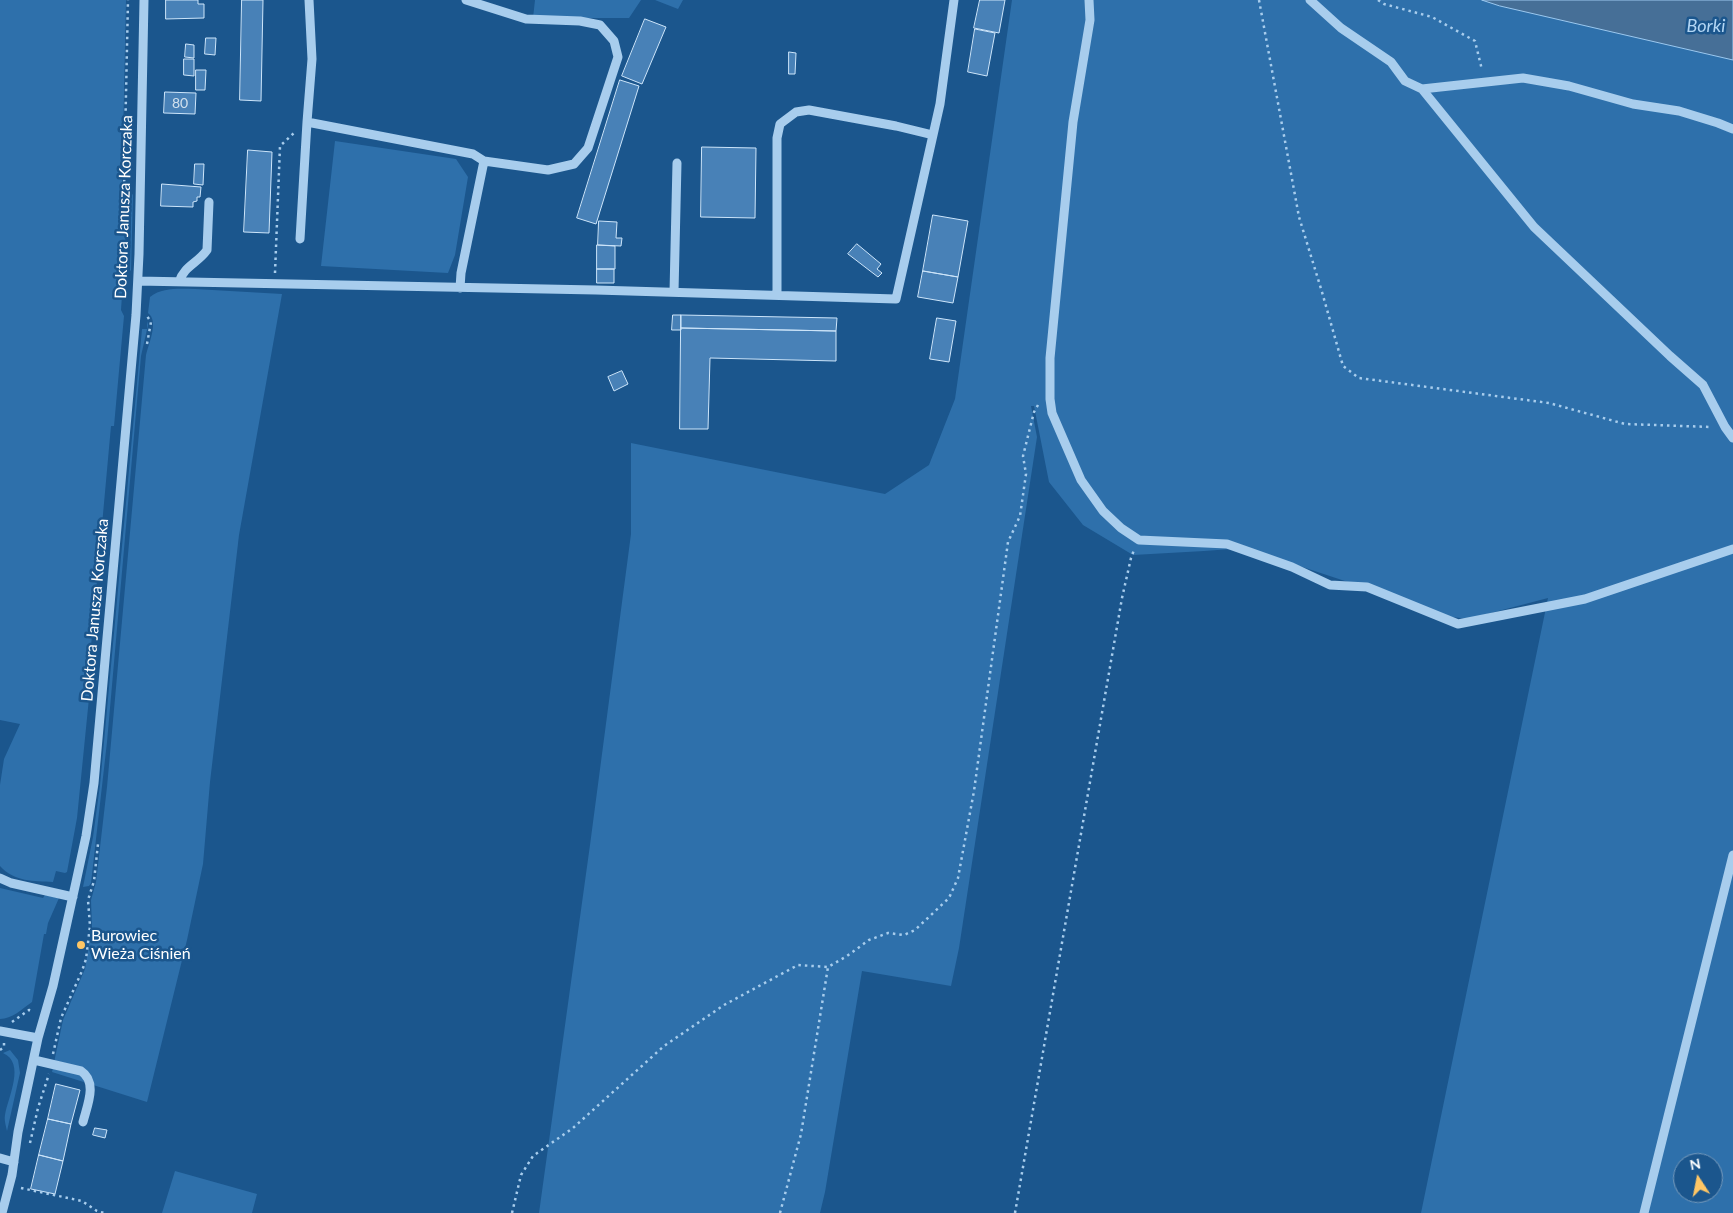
<!DOCTYPE html>
<meta charset="utf-8">
<style>
body{margin:0}
#map{position:relative;width:1733px;height:1213px;overflow:hidden;background:#1b568d;font-family:Lato,sans-serif}
canvas{display:block}
.north{position:absolute;left:1673px;top:1153px;width:50px;height:50px;box-sizing:border-box;background:#1b568d;border:1px solid #769abb;border-radius:50%;rotate:349deg;font-size:14px;font-weight:700;line-height:20px;text-align:center;color:#fff}
.north::after{content:'';display:block;margin:auto;width:18px;height:22px;background:#fec665;clip-path:polygon(50% 0,100% 100%,50% 72%,0 100%)}
</style>
<div id="map">
<canvas width="1733" height="1213"></canvas>
<div class="north">N</div>
</div>
<script>
const c = document.querySelector('canvas').getContext('2d');
c.lineJoin = 'round';
function fillPath(path, color) {
  c.fillStyle = color;
  c.fill(path, 'evenodd');
}
function trace(path, color, width, dash) {
  c.strokeStyle = color;
  c.lineWidth = width;
  c.lineCap = dash ? 'butt' : 'round';
  c.setLineDash(dash || []);
  c.stroke(path);
}
function write(font, color, halo, rows, align = 'center') {
  c.font = font + ' Lato,sans-serif';
  c.lineWidth = 5;
  c.setLineDash([]);
  c.textBaseline = 'middle';
  c.strokeStyle = halo;
  c.fillStyle = color;
  for (const [text, x, y, turn = 0] of rows) {
    c.save();
    c.translate(x, y);
    c.rotate((+turn || 0) * Math.PI / 180);
    c.textAlign = isNaN(turn) ? turn : align;
    if (halo) c.strokeText(text, 0, 0);
    c.fillText(text, 0, 0);
    c.restore();
  }
}
fillPath(new Path2D(`
 M 0,0 L 126,0 L 122,187 L 126,216 L 125,251 L 121,310 L 124,316 L 114,426 L 111,426 L 90,657 L 93,658 L 77,818 L 67,872 L 65,873 L 56,871 L 53,882 C 34,881 14,882 0,866 L 0,785 L 4,759 L 20,724 L 0,720 Z
 M 535,0 L 641,0 L 629,18 L 533,18 Z
 M 655,0 L 683,0 L 678,9 Z
 M 1012,0 L 1733,0 L 1733,1213 L 1421,1213 L 1548,598 L 1468,619 L 1422,613 L 1360,586 L 1245,548 L 1204,551 L 1133,555 L 1083,525 L 1049,482 L 1034,406 L 1031,406 L 1037,437 L 959,948 L 951,986 L 862,971 L 825,1192 L 820,1213 L 539,1213 L 590,845 L 631,534 L 631,443 L 885,494 L 929,465 L 955,399 ZM 1683,1163 L 1713,1163 L 1713,1193 L 1683,1193 Z
 M 335,141 L 456,159 L 468,177 L 455,255 L 448,273 L 321,266 Z
 M 126,188 L 128,189 L 133,195 L 131,271 L 130,270 L 131,219 Z
 M 195,289 L 282,294 L 239,535 L 210,782 L 203,864 L 187,940 L 147,1102 L 52,1072 L 63,1020 L 85,969 L 92,928 L 91,900 L 96,882 L 107,787 L 146,355 C 149,343 159,321 148,313 L 150,297 C 163,287 179,289 195,289 Z
 M 147,321 L 148,325 L 141,356 L 107,742 L 91,883 L 89,886 L 83,887 L 93,837 L 100,785 L 142,329 L 147,329 Z
 M 0,888 L 43,898 L 45,895 L 59,898 L 48,923 L 46,934 L 44,934 L 32,1002 C 22,1009 12,1019 0,1019 Z
 M 10,1050 L 18,1060 L 20,1073 L 7,1131 C 6,1126 4,1120 5,1115 C 8,1097 26,1063 3,1053 Z
 M 175,1171 L 257,1194 L 252,1213 L 162,1213 Z`), '#2e70ab');
const water = new Path2D(`
 M 1482,0 L 1733,0 L 1733,60 L 1500,6 Z`);
fillPath(water, '#466f97');
trace(water, '#9bc8ef', 1);
const building = new Path2D(`
 M 166,0 L 198,0 L 198,4 L 204,4 L 204,18 L 166,19 Z
 M 242,0 L 263,0 L 261,101 L 240,100 Z
 M 980,0 L 1005,0 L 999,33 L 974,28 Z
 M 645,19 L 666,27 L 642,84 L 622,76 Z
 M 975,29 L 995,33 L 987,76 L 968,72 Z
 M 206,38 L 216,38 L 215,55 L 205,54 Z
 M 186,44 L 194,45 L 194,58 L 185,57 Z
 M 789,52 L 796,53 L 795,74 L 789,74 Z
 M 184,59 L 194,59 L 194,76 L 184,75 Z
 M 196,70 L 206,70 L 205,90 L 196,90 Z
 M 620,80 L 639,86 L 596,224 L 577,218 Z
 M 165,92 L 196,93 L 195,114 L 164,113 Z
 M 702,147 L 756,148 L 755,218 L 701,217 Z
 M 248,150 L 272,152 L 269,233 L 244,232 Z
 M 195,164 L 204,164 L 203,185 L 194,184 Z
 M 162,184 L 201,187 L 200,197 L 197,197 L 197,201 L 193,202 L 193,207 L 161,206 Z
 M 933,215 L 968,221 L 958,277 L 923,271 Z
 M 599,221 L 617,222 L 616,238 L 622,238 L 621,246 L 598,245 Z
 M 857,244 L 881,264 L 877,269 L 882,273 L 878,277 L 848,254 Z
 M 597,245 L 615,246 L 615,269 L 597,269 Z
 M 597,269 L 614,269 L 614,283 L 597,283 Z
 M 923,271 L 958,277 L 953,303 L 918,297 Z
 M 673,315 L 681,315 L 681,330 L 672,330 Z
 M 681,315 L 837,318 L 836,331 L 681,328 Z
 M 937,318 L 956,321 L 949,362 L 930,359 Z
 M 681,328 L 836,331 L 836,361 L 710,358 L 708,429 L 680,429 Z
 M 622,371 L 628,384 L 614,391 L 608,377 Z
 M 56,1084 L 80,1090 L 71,1124 L 48,1119 Z
 M 48,1119 L 71,1124 L 63,1161 L 39,1155 Z
 M 95,1128 L 107,1130 L 105,1138 L 93,1135 Z
 M 39,1155 L 63,1161 L 55,1194 L 31,1189 Z`);
fillPath(building, '#4881b7');
trace(building, '#cde5fa', 1);
trace(new Path2D(`
 M 1259,0 L 1299,217 L 1322,292 L 1343,366 L 1359,378 L 1549,403 L 1625,424 L 1711,427
 M 1378,0 L 1384,4 L 1432,17 L 1475,41 L 1482,70
 M 127,208 L 124,189 L 128,0
 M 275,273 L 280,146 L 294,133
 M 147,344 L 151,322 L 147,316
 M 12,1022 L 29,1010 L 33,1011
 M 0,1050 L 4,1047 L 4,1042
 M 53,1054 L 61,1018 L 82,971 L 86,959 L 90,926 L 88,900 L 94,881 L 98,844
 M 30,1143 L 38,1108 L 49,1074
 M 21,1188 L 82,1201 L 97,1211 L 104,1213
 M 512,1213 L 521,1175 L 533,1156 L 573,1128 L 664,1046 L 724,1005 L 798,965 L 828,967 L 847,956 L 869,940 L 888,933 L 904,935 L 915,930 L 949,898 L 958,878 L 974,791 L 1008,542 L 1020,516 L 1026,474 L 1023,456 L 1034,412 L 1038,405
 M 780,1213 L 801,1134 L 828,967
 M 1015,1213 L 1122,598 L 1131,558 L 1134,550`), '#a8cded', 2.5, [2.5, 4]);
trace(new Path2D(`
 M 466,0 L 526,19 L 580,21 L 600,25 L 614,41 L 618,57 L 588,148 L 574,164 L 548,170 L 484,161
 M 1089,0 L 1090,20 L 1073,122 L 1050,358 L 1050,399 L 1052,413 L 1081,480 L 1103,511 L 1121,528 L 1139,540 L 1227,544 L 1292,567 L 1330,585 L 1367,587 L 1458,624 L 1585,599 L 1733,549
 M 1310,0 L 1341,28 L 1391,62 L 1405,81 L 1422,89 L 1534,227 L 1670,356 L 1703,385 L 1725,427 L 1733,438
 M 1422,89 L 1523,78 L 1569,86 L 1633,104 L 1679,111 L 1718,123 L 1733,129
 M 307,122 L 312,59 L 309,0
 M 300,239 L 307,122 L 473,154 L 484,161 L 461,273 L 460,288
 M 138,281 L 596,290 L 896,299 L 940,104 L 954,0
 M 179,282 C 184,266 198,263 207,250 L 209,202
 M 674,292 L 677,163
 M 777,295 L 777,138 L 780,124 L 796,112 L 809,110 L 896,126 L 933,135
 M 0,878 L 11,883 L 73,897
 M 0,1031 L 38,1038
 M 34,1060 L 81,1071 C 98,1082 87,1106 83,1122
 M 0,1158 L 14,1162
 M 2,1213 L 12,1175 L 18,1132 L 38,1038 L 53,986 L 76,882 L 86,836 L 94,783 L 136,315 L 139,254 L 144,0
 M 1644,1213 L 1733,855`), '#a8cded', 9);
for (const [x, y, r, color] of [
 [81,945,5,"#fec665"]
]) {
  const dot = new Path2D();
  dot.arc(x, y, r, 0, 2 * Math.PI);
  c.fillStyle = color;
  c.fill(dot);
  trace(dot, '#1b568d', 2);
}
write('14px', '#d1e0ed', null, [
 ["80",180,103]
]);
write('16px', '#fff', '#1b568d', [
 ["Doktora Janusza Korczaka",124,207,-88],
 ["Doktora Janusza Korczaka",95,610,-85]
]);
write('16px', '#fff', '#1b568d', [
 ["Burowiec",91,936],
 ["Wieża Ciśnień",91,954]
], 'left');
write('italic 18px', '#b3d6f4', '#1b568d', [
 ["Borki",1706,26]
]);
</script>
